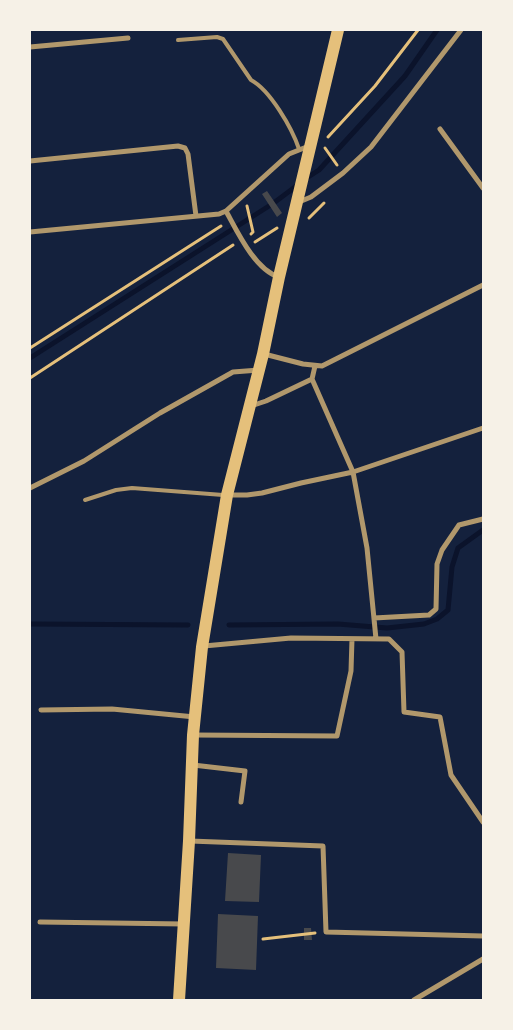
<!DOCTYPE html>
<style>
body{margin:0}
#map{position:relative;width:513px;height:1030px;overflow:hidden;background:#14213d;font-family:Roboto,sans-serif}
canvas{display:block}
.frame{position:absolute;inset:0;border:31px solid #f6f1e7;pointer-events:none}
</style>
<div id="map">
<canvas width="513" height="1030"></canvas>
<div class="frame"></div>
</div>
<script>
const c = document.querySelector('canvas').getContext('2d');
c.lineJoin = 'round';
function trace(path, color, width, dash) {
  c.strokeStyle = color;
  c.lineWidth = width;
  c.lineCap = dash ? 'butt' : 'round';
  c.setLineDash(dash || []);
  c.stroke(path);
}
function fillPath(path, color) {
  c.fillStyle = color;
  c.fill(path, 'evenodd');
}
trace(new Path2D(`
 M 305,179 L 319,170 L 405,76 L 437,30
 M 275,202 L 299,184
 M 30,358 L 269,206
 M 30,624 L 188,625
 M 229,625 L 338,624 L 387,628 L 424,624 L 437,619 L 448,610 L 452,567 L 458,548 L 483,530`), '#0b132b', 5);
fillPath(new Path2D(`
 M 267,191 L 282,213 L 277,217 L 262,194 Z
 M 228,853 L 261,855 L 259,902 L 225,901 Z
 M 218,914 L 258,916 L 256,970 L 216,968 Z
 M 304,928 L 311,928 L 312,940 L 304,940 Z`), '#48494c');
trace(new Path2D(`
 M 328,137 L 375,86 L 418,30
 M 325,148 L 337,165
 M 247,206 L 253,232 L 251,234
 M 309,218 L 324,203
 M 255,242 L 277,228
 M 30,348 L 221,226
 M 30,378 L 233,245
 M 263,939 L 315,933`), '#e5c07b', 3);
trace(new Path2D(`
 M 178,40 L 217,37 L 223,39 L 251,80 C 270,90 292,128 299,149
 M 85,500 L 116,490 L 132,488 L 223,495`), '#b1986c', 4);
trace(new Path2D(`
 M 30,47 L 128,38
 M 440,129 L 483,188
 M 30,161 L 178,146 L 185,148 L 188,154 L 196,216
 M 299,202 L 311,197 L 343,173 L 371,147 L 461,30
 M 226,211 C 237,231 255,270 279,277
 M 30,232 L 219,214 L 226,211 L 289,154 L 309,146
 M 264,354 L 303,364 L 322,366 L 483,285
 M 312,379 L 353,472 L 367,548 L 376,639
 M 251,406 L 266,401 L 312,379 L 315,366
 M 30,488 L 84,461 L 160,413 L 233,372 L 259,370
 M 227,495 L 247,495 L 262,493 L 301,483 L 353,472 L 483,428
 M 374,618 L 429,615 L 436,609 L 437,564 L 442,550 L 459,525 L 483,519
 M 204,646 L 291,638 L 389,639 L 402,652 L 404,712 L 440,717 L 451,775 L 483,822
 M 41,710 L 112,709 L 195,717
 M 194,735 L 337,736 L 351,671 L 352,639
 M 193,765 L 245,771 L 241,802
 M 190,841 L 323,846 L 326,932 L 483,936
 M 40,922 L 184,924
 M 414,1000 L 483,959`), '#b1986c', 5);
trace(new Path2D(`
 M 179,1000 L 189,841 L 193,735 L 202,647 L 227,495 L 263,354 L 279,277 L 338,30`), '#e5c07b', 12);
</script>
